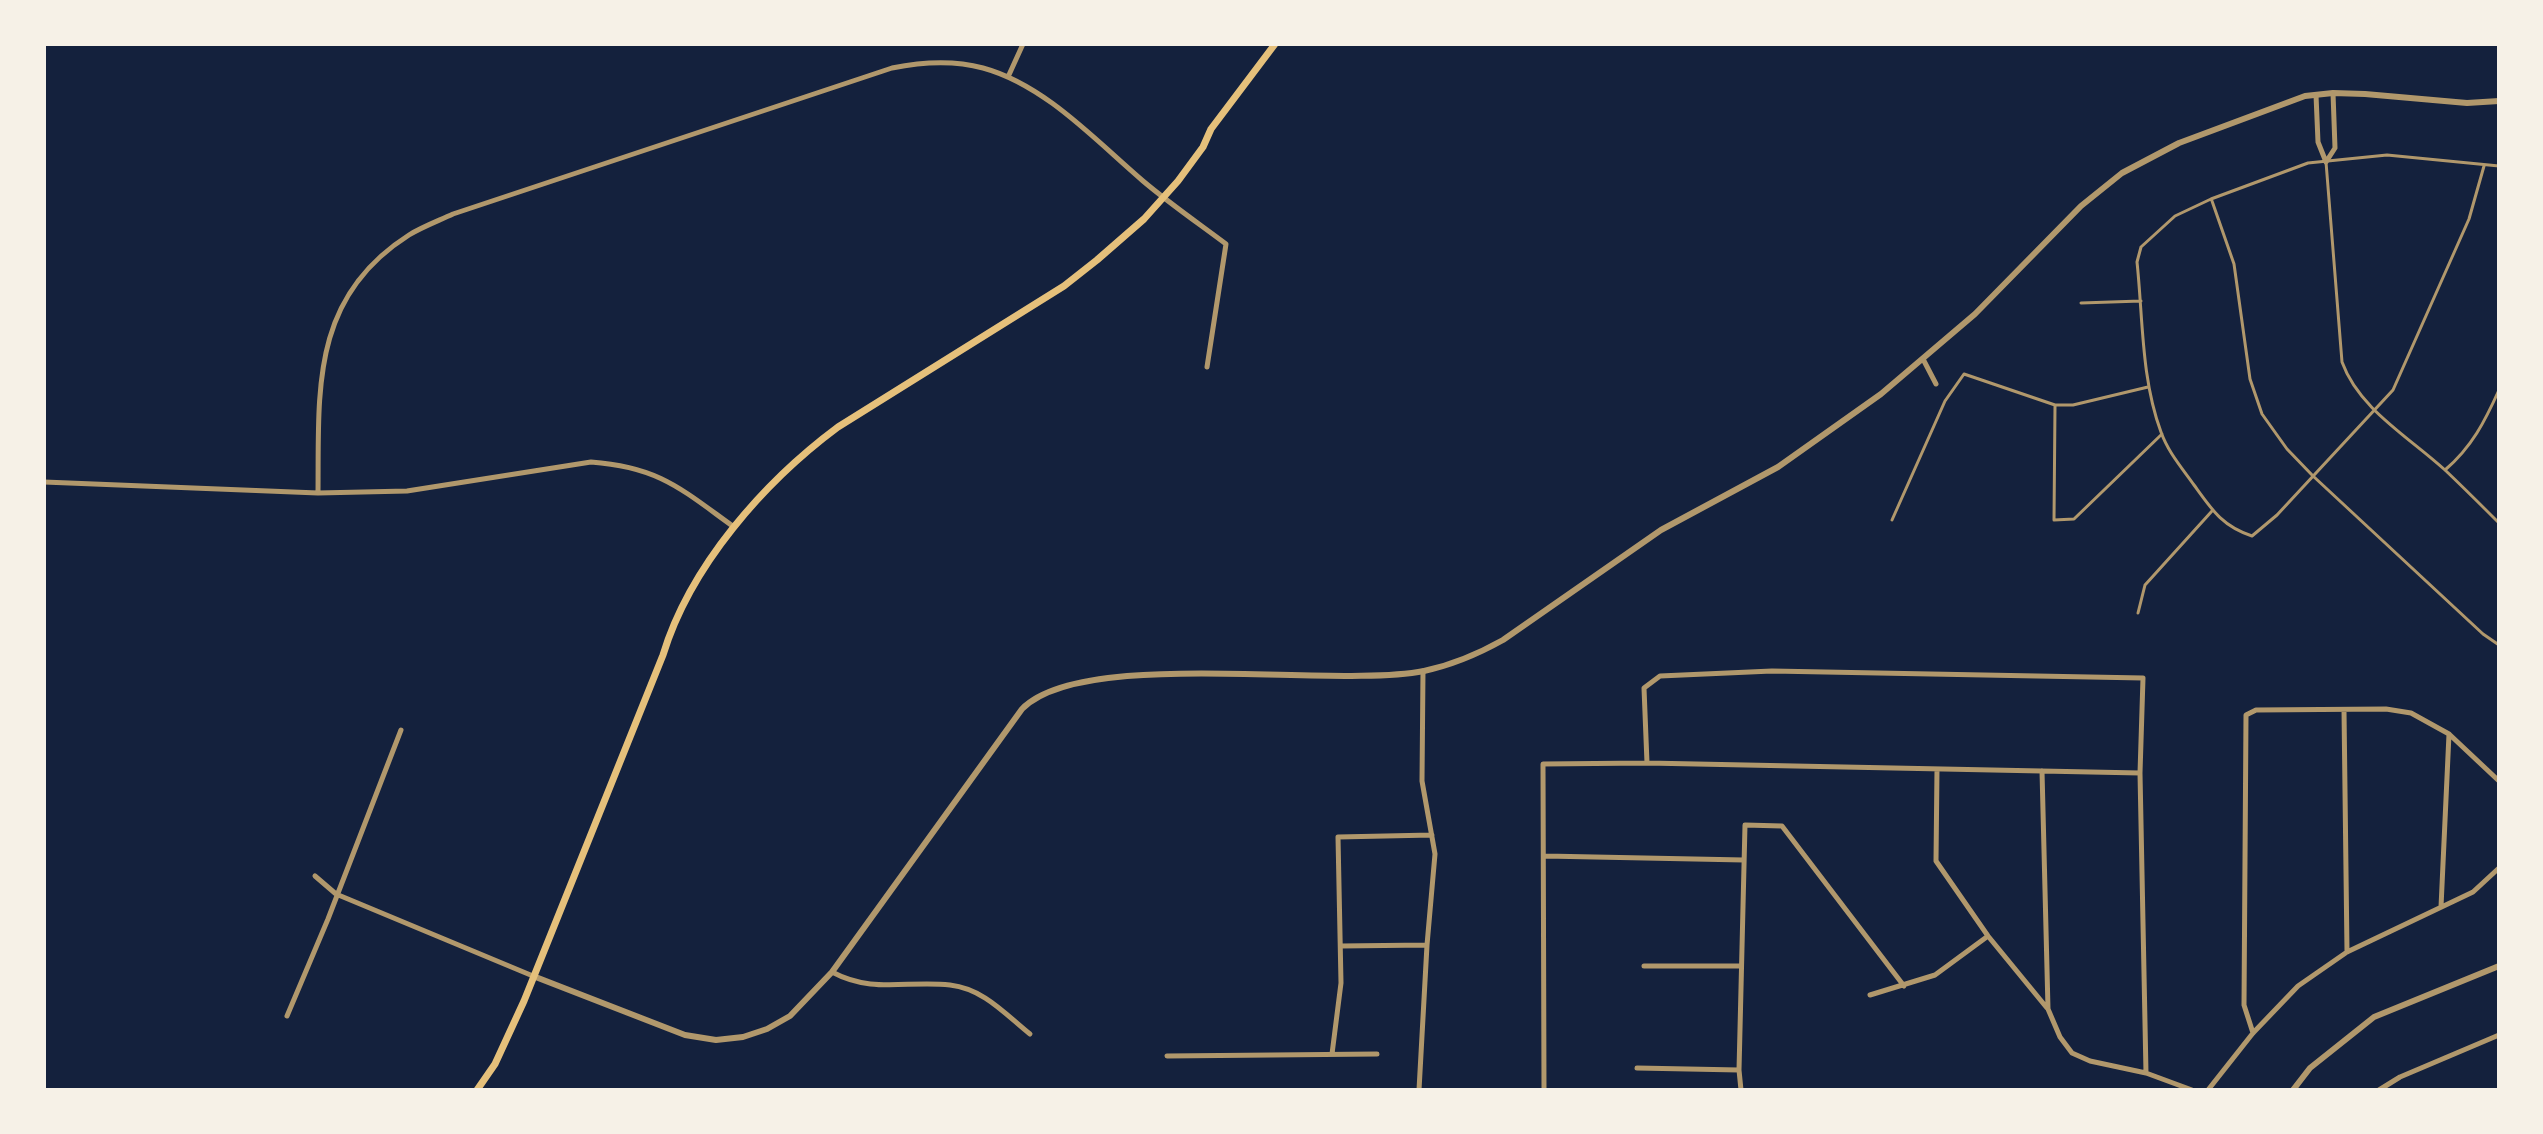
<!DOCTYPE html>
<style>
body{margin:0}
#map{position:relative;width:2543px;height:1134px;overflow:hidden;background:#14213d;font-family:Mulish,sans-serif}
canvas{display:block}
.frame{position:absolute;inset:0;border:46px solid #f6f1e7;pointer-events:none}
</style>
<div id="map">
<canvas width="2543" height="1134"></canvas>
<div class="frame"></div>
</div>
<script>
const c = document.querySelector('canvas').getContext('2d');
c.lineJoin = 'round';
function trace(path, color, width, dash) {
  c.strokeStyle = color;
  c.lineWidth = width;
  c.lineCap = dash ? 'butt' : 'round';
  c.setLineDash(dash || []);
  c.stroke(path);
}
trace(new Path2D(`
 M 2326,162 L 2342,362 C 2359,409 2409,437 2445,470 C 2463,487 2481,505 2499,523
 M 2484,166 L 2469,219 L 2393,390 L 2277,515 L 2252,536 C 2222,526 2212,510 2194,485 C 2182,468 2168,452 2161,432 C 2141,378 2143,318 2137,262 L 2141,247 L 2175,216 L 2211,199 L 2308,163 L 2387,155 L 2499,166
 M 2212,201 L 2234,264 L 2250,379 L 2262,414 L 2287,449 L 2313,476 L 2483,634 L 2499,645
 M 2081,303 L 2141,301
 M 2055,406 L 2054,520 L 2074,519 L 2162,434
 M 2445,470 C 2472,447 2485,421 2499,390
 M 1892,520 L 1945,401 L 1964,374 L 2055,405 L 2073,405 L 2148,387
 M 2138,613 L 2145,585 L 2212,511`), '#b1986c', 3);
trace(new Path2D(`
 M 1008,77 L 1023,44
 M 2316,95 L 2318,142 L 2326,162 L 2335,148 L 2333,93
 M 1923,359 L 1936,384
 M 44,482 L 318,493 L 407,491 L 591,462 C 659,467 681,489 734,527
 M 318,493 C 319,391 310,298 409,235 C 422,227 438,221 453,214 L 892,68 C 922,62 953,60 983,68 C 1045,85 1095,140 1143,181 C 1169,203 1198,223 1226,244 L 1207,367
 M 2344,710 L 2347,952
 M 1647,763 L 1644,688 L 1660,676 L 1772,671 L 2143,678 L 2140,773 L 2146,1073
 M 1937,769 L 1936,861 L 1988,936 L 2047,1008
 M 2042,771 L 2048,1009 L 2060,1037 L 2072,1053 L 2090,1061 L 2146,1073 L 2192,1090
 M 1545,856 L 1744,860
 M 315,876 L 336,894 L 533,976
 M 2441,907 L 2449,734
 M 1341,946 L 1427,945
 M 1644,966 L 1741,966
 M 832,972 C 873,994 907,980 950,985 C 984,989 1005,1014 1030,1034
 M 1870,995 L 1935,975 L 1988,936
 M 287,1016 L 328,919 L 401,730
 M 2253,1033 L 2244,1005 L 2246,715 L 2256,710 L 2386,709 L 2411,713 L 2449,734 L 2499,781
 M 1332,1054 L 1341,983 L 1338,837 L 1432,835
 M 1167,1056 L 1377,1054
 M 1637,1068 L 1739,1070
 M 1419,1090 L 1427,945 L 1435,854 L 1422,781 L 1423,671
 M 1544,1090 L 1543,764 L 1647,763 L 2140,773
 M 1741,1090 L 1739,1070 L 1745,825 L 1782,826 L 1904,986
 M 2208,1090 L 2253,1033 L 2298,986 L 2347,952 L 2473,892 L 2499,868
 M 2379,1090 L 2400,1077 L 2499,1035`), '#b1986c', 5);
trace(new Path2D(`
 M 533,976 L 685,1035 L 716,1040 L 743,1037 L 767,1029 L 790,1016 L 832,972 L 1022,709 C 1083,647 1333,689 1424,671 C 1452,665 1478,654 1503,640 L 1661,530 L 1778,467 L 1881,394 L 1975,314 L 2081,206 L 2122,173 L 2179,143 L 2305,96 L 2333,93 L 2365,94 L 2467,103 L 2499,101
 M 2293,1090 L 2310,1068 L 2374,1017 L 2499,966`), '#b1986c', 6);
trace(new Path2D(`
 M 477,1090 L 495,1064 L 524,1001 L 663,655 C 690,566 764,482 838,427 L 1064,286 L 1097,260 L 1144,219 L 1178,181 L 1203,147 L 1211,129 L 1275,44`), '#e5c07b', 7);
</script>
